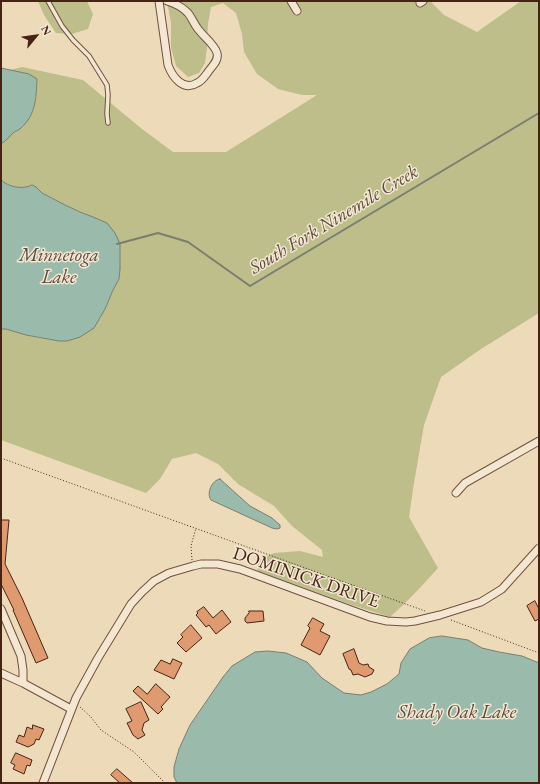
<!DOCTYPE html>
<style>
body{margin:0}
#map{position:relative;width:540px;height:784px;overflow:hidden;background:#eddab9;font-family:"EB Garamond",serif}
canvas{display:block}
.frame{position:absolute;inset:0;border:2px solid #472316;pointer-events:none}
.north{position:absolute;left:16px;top:16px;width:40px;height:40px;-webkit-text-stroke:3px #f3e7d2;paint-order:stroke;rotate:61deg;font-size:11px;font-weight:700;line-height:16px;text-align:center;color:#472316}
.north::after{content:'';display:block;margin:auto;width:14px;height:18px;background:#472316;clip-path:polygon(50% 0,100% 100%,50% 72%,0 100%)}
</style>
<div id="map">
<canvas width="540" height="784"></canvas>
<div class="frame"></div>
<div class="north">N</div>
</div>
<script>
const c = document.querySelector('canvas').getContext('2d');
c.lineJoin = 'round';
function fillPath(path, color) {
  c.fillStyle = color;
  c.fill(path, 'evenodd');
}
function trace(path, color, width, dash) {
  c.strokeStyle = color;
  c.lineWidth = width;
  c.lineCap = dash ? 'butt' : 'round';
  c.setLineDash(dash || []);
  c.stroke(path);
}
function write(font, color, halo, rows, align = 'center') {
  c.font = font + ' "EB Garamond",serif';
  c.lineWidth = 3;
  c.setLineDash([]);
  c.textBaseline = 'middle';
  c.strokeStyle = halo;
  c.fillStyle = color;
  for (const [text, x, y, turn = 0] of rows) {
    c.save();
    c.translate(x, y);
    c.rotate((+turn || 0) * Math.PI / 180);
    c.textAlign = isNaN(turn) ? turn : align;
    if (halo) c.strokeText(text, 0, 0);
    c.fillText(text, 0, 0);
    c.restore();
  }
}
fillPath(new Path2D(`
 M 38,1 L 87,1 L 93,14 L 88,29 L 72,34 L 56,33 L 44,15 Z
 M 167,1 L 430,1 L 444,15 L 477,32 L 521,1 L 539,1 L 539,313 L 481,349 L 441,377 L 424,425 L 414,483 L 409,517 L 438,568 C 423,585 407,602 390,617 L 352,605 L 258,571 L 256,561 L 274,553 L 300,551 L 323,557 L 322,550 L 292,526 L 274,506 L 238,484 L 218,464 L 196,453 L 172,459 L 160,479 L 146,493 L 1,440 L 1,329 L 6,329 L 26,335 L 51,340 L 99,320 L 105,309 L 113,290 L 119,279 L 120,269 L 120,244 L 93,217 L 80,212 L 65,205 L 42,193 L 36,187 L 32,185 C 23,190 8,187 1,180 L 1,144 C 6,141 8,137 13,133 C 15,131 18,131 20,128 C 35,114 36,99 37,80 L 29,74 L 10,70 L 22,67 L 83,80 L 142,129 L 173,152 L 226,152 L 317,95 L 302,95 L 278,89 L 257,74 L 244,52 L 242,34 L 236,13 L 223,3 L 211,7 L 208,24 L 207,48 L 205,63 L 199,73 L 188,77 L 176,66 L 171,48 L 171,23 Z`), '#bebe8b');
const water = new Path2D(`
 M 1,68 L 29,74 L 37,79 C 36,99 36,114 21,128 C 18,131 15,131 13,133 C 9,137 6,141 1,144 Z
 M 1,180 C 8,187 23,190 32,185 L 36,187 L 42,193 L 65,205 L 80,212 L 93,217 L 107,223 L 115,233 L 120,244 L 120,269 L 119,279 L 113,290 L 105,309 L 94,328 L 80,337 L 67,341 L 59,341 L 26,335 L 6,329 L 1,329 Z
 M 220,479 L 250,506 L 272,518 L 280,525 L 280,528 L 277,529 L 272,528 L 211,500 C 206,493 212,480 220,479 Z
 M 442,636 L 468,640 L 482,648 L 499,652 L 522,656 L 539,663 L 539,783 L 177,783 L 174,777 L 174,767 L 179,749 L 190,725 L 223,677 L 232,666 L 255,652 L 268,651 L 286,653 L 307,662 L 322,678 L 344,693 L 361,695 L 371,692 L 387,684 L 399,674 L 401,663 L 410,649 L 429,638 Z`);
fillPath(water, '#9abbab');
trace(water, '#797e6f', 1);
trace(new Path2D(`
 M 117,244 L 158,233 L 188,242 L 250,286 L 539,113`), '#797e6f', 2);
const building = new Path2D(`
 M 1,520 L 9,520 L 5,564 L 22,598 L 48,658 L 36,663 L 13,610 L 14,610 L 1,584 Z
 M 535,601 L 539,609 L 539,619 L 535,621 L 527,606 Z
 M 204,607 L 213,618 L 222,610 L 231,622 L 216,634 L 209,625 L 206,627 L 196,615 L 198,613 L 197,612 Z
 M 249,611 L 263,611 L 264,621 L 247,623 L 245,621 L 245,618 L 249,613 Z
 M 313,618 L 324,624 L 320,631 L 330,636 L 320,655 L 301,645 L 310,628 L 308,626 Z
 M 191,625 L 202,638 L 186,652 L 177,643 L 183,637 L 181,635 Z
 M 354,649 L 359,663 L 363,665 L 368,664 L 369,667 L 374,670 L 372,674 L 365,677 L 358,674 L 353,675 L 351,670 L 349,669 L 343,654 Z
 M 173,659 L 182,663 L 174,679 L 154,670 L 161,660 L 170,664 Z
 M 156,684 L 170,697 L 161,707 L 163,709 L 158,714 L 133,691 L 138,686 L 147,694 Z
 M 141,702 L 149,720 L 144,723 L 142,730 L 145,735 L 138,739 L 133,735 L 127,723 L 132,721 L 126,709 Z
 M 33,725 L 44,729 L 39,740 L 36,739 L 34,744 L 28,747 L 16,742 L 19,735 L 24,737 L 27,727 L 32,729 Z
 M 16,753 L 32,760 L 30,766 L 27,765 L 24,774 L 13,769 L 15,765 L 11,763 Z
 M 117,769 L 133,783 L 120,783 L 111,775 Z`);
fillPath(building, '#e09a6f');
trace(building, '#472316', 1);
const lane = new Path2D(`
 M 48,1 L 62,26 L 73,40 L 89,56 L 107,85 L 108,95 L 107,114 L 108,123`);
const street = new Path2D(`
 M 159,1 L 168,65 C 172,76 183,92 197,83 C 202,81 205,76 208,72 C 212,66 219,61 217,53 C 215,45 203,36 198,29 C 194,24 192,18 188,13 C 183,8 174,3 167,1
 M 291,1 L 297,11
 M 420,3 L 423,1
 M 456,493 L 465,483 L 539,441
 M 1,609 L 21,656 L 23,670 L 23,683
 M 1,673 L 23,683 L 71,709
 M 43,783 L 76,698 L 98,658 L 131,604 L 142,592 L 154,581 L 169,573 L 193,566 L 201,564 L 218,564 L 240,569 L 370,617 L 387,621 L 406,622 L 415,621 L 440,615 L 481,602 L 502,589 L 539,548`);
trace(lane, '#70513f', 5.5);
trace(street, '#70513f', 9);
trace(new Path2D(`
 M 1,458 L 344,582 L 425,611
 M 192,560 L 191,546 L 196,528
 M 451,620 L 539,653
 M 80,707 L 90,716 L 101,730 L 134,752 L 165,783`), '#472316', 1, [1, 2]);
trace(lane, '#f3e7d2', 3.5);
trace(street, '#f3e7d2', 7);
write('18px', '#472316', '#f3e7d2', [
 ["DOMINICK DRIVE",306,578,19]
]);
write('italic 19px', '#5c493b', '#f3e7d2', [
 ["South Fork Ninemile Creek",334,220,-31],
 ["Minnetoga",59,256],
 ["Lake",59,278],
 ["Shady Oak Lake",457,713]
]);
</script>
